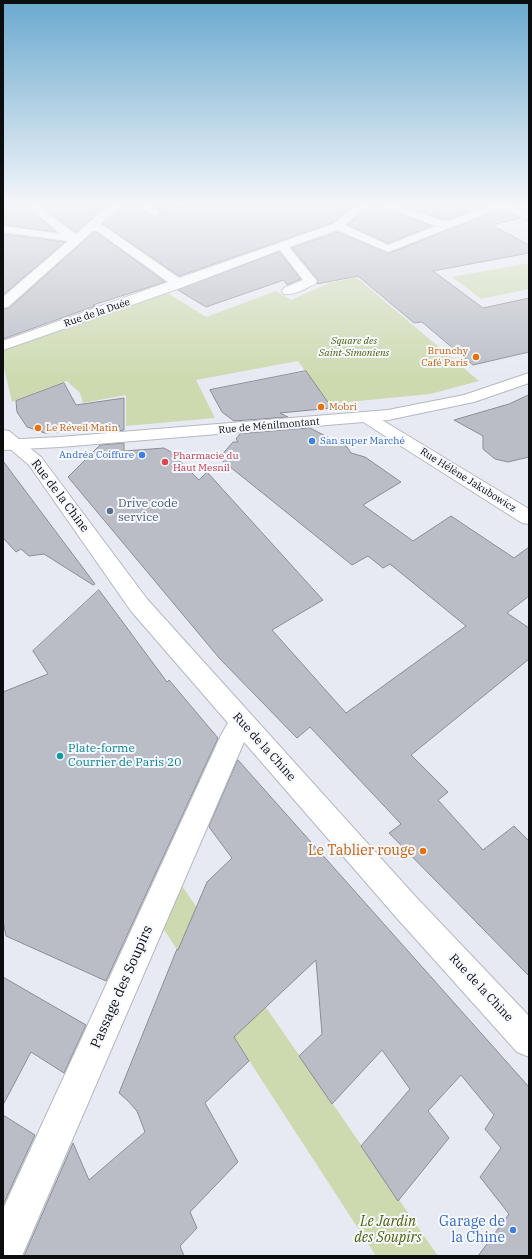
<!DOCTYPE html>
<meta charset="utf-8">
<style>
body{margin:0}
#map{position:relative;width:532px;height:1259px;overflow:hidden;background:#e8eaf3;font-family:"IBM Plex Serif",serif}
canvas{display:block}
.frame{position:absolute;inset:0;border:4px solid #0c0d0f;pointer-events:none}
</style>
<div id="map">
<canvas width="532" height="1259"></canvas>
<div class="frame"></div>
</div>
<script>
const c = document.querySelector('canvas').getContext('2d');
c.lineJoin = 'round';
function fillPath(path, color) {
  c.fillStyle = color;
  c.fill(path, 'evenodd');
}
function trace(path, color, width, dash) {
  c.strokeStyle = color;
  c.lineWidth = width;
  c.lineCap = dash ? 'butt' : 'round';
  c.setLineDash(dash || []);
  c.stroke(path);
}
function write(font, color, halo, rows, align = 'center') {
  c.font = font + ' "IBM Plex Serif",serif';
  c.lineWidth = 4;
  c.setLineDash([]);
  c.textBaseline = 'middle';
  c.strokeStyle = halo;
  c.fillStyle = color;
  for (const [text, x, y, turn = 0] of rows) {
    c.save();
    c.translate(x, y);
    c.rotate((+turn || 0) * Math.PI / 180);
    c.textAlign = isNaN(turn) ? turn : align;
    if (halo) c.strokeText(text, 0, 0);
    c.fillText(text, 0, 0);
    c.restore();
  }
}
fillPath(new Path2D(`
 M 529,263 L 529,289 L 481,299 L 452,277 Z
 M 356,277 L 479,381 L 430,394 L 329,404 L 298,361 L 196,380 L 215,418 L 126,426 L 126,395 L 83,403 L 80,393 L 67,381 L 12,402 L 3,363 L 3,350 L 168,293 L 206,317 L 276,291 L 291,300 L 329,283 Z
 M 182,886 L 438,1256 L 376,1256 L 163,928 Z`), '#cddab0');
const building = new Path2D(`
 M 3,203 L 22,203 L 56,232 L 3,225 Z
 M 36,203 L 110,203 L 76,232 Z
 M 124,203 L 136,203 L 150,216 L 155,217 L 162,213 L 150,203 L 172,203 L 179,208 L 202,203 L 358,203 L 332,223 L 179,276 L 103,224 Z
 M 372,203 L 376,203 L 377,206 L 432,226 L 388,243 L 348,225 Z
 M 395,203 L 490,203 L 446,220 Z
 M 500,210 L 520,218 L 492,225 L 529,245 L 529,253 L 433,271 L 483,308 L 529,298 L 529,352 L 473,365 L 422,322 L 414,323 L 358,276 L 317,284 L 318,280 L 292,248 L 337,232 L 389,253 Z
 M 94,232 L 97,232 L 165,282 L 93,305 L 95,306 L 3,339 L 3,309 L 9,308 Z
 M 3,234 L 65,242 L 3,295 Z
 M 279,252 L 301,279 L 287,285 L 284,280 L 206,307 L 178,290 Z
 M 306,371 L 332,408 L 280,413 L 288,417 L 234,421 L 222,412 L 210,390 Z
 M 64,383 L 76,405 L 124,398 L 124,430 L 114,431 L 120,426 L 45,433 L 27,427 L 17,412 L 16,401 Z
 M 529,395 L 529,457 L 508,462 L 495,459 L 483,449 L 483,436 L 454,420 L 509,404 Z
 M 310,428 L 347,447 L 351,453 L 365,457 L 401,482 L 363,505 L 413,541 L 451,516 L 514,558 L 529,547 L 529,596 L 507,613 L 529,628 L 529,659 L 411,755 L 448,792 L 438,800 L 483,850 L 514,826 L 529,841 L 529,976 L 389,833 L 401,824 L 310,727 L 297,738 L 220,659 L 68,477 L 100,445 L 124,443 L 124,451 L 164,448 L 171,452 L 199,480 L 207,472 L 323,600 L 272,630 L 346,713 L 466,626 L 390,564 L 383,568 L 368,556 L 352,565 L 219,458 L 233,442 L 238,442 L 236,439 L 240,434 Z
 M 3,461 L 95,584 L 93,585 L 44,554 L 29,556 L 21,549 L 16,552 L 3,538 Z
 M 99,590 L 167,682 L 169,680 L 218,738 L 106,981 L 6,936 L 3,921 L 3,692 L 48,674 L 33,651 Z
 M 238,760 L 529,1087 L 529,1256 L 478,1256 L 509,1214 L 480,1177 L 501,1148 L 485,1129 L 494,1115 L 461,1075 L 428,1111 L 449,1138 L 398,1201 L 361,1146 L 410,1089 L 382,1050 L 332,1104 L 299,1056 L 322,1034 L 316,960 L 234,1037 L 249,1061 L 205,1103 L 238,1162 L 190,1212 L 197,1228 L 180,1246 L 184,1256 L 24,1256 L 73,1143 L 89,1180 L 145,1132 L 137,1111 L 128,1101 L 119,1093 L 177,949 L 178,950 L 207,882 L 232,858 L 209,827 Z
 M 3,977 L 86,1025 L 64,1073 L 31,1052 L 3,1105 Z
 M 3,1115 L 35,1135 L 3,1205 Z`);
fillPath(building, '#babdc5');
trace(building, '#8b8d95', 1);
const street = new Path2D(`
 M 23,203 L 34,203 L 76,234 L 112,203 L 123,203 L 100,225 L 104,226 L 179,278 L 333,224 L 360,203 L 371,203 L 345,225 L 388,245 L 436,226 L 378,205 L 377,203 L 391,203 L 446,222 L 493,203 L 508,203 L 529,213 L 529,220 L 500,208 L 388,252 L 337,230 L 289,247 L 317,281 L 315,284 C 306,288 294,296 284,294 L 282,291 L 284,288 L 303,280 L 280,250 L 183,287 L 3,350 L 3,341 L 168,282 L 97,231 L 93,231 L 8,307 L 3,308 L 3,297 L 68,241 L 3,232 L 3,226 L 61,234 Z
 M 137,203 L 148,203 L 160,213 L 155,216 L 151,215 Z
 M 366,412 L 372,414 L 529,509 L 529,524 L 522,523 L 360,420 L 358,417 L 360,414 Z
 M 3,430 L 9,431 L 41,457 L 147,599 L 415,896 L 529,1016 L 529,1057 L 517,1052 L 395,916 L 244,742 L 22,1256 L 3,1256 L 3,1209 L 221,735 L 228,723 L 131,611 L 29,465 L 3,443 Z`);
const secondary = new Path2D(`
 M 529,373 L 529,383 L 474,402 L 388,420 L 60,447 L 3,450 L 3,440 L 60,437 L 388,410 L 464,395 Z`);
trace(street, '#b5b8c0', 2);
trace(secondary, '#b5b8c0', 2);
fillPath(street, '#fff');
fillPath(secondary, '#fff');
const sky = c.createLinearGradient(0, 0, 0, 379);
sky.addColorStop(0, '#69a9ce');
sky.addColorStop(0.54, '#f5f6fa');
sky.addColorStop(1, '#f5f6fa00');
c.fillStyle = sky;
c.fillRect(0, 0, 532, 379);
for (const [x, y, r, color] of [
 [476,357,4,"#e8710a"],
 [321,407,4,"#e8710a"],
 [38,428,4,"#e8710a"],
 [312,441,4,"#3f7fe0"],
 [142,455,4,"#3f7fe0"],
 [165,462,4,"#e0444e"],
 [110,511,4,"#5c6f8a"],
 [60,756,4,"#0f9aa8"],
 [423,851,4,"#e8710a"],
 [513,1230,4,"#3f7fe0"]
]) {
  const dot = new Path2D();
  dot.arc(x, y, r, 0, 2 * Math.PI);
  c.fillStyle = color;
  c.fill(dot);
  trace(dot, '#f6f8ff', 1.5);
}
write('10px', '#0c0d0f', '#f6f8ff', [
 ["Rue de la Duée",97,313,-19],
 ["Rue de Ménilmontant",269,426,-5],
 ["Rue Hélène Jakubowicz",468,480,32]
]);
write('italic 10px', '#4e6005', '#f6f8ff', [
 ["Square des",354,341],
 ["Saint-Simoniens",354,353]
]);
write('10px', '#c56008', '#f6f8ff', [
 ["Brunchy",468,351,"right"],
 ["Café Paris",468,363,"right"],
 ["Mobri",329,407],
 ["Le Réveil Matin",46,428]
], 'left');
write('10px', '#366cbe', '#f6f8ff', [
 ["San super Marché",320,441],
 ["Andréa Coiffure",134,455,"right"]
], 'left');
write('10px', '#be3a42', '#f6f8ff', [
 ["Pharmacie du",173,456],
 ["Haut Mesnil",173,468]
], 'left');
write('12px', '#0c0d0f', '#f6f8ff', [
 ["Rue de la Chine",60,496,53],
 ["Rue de la Chine",264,747,48],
 ["Rue de la Chine",481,988,47]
]);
write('12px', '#4e5e75', '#f6f8ff', [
 ["Drive code",118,504],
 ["service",118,518]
], 'left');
write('12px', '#0d838f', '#f6f8ff', [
 ["Plate-forme",68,749],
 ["Courrier de Paris 20",68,763]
], 'left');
write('14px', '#c56008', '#f6f8ff', [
 ["Le Tablier rouge",415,851]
], 'right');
write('14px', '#0c0d0f', '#f6f8ff', [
 ["Passage des Soupirs",122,987,-66]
]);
write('italic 14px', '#4e6005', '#f6f8ff', [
 ["Le Jardin",388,1222],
 ["des Soupirs",388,1238]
]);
write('14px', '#366cbe', '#f6f8ff', [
 ["Garage de",505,1222],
 ["la Chine",505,1238]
], 'right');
</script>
